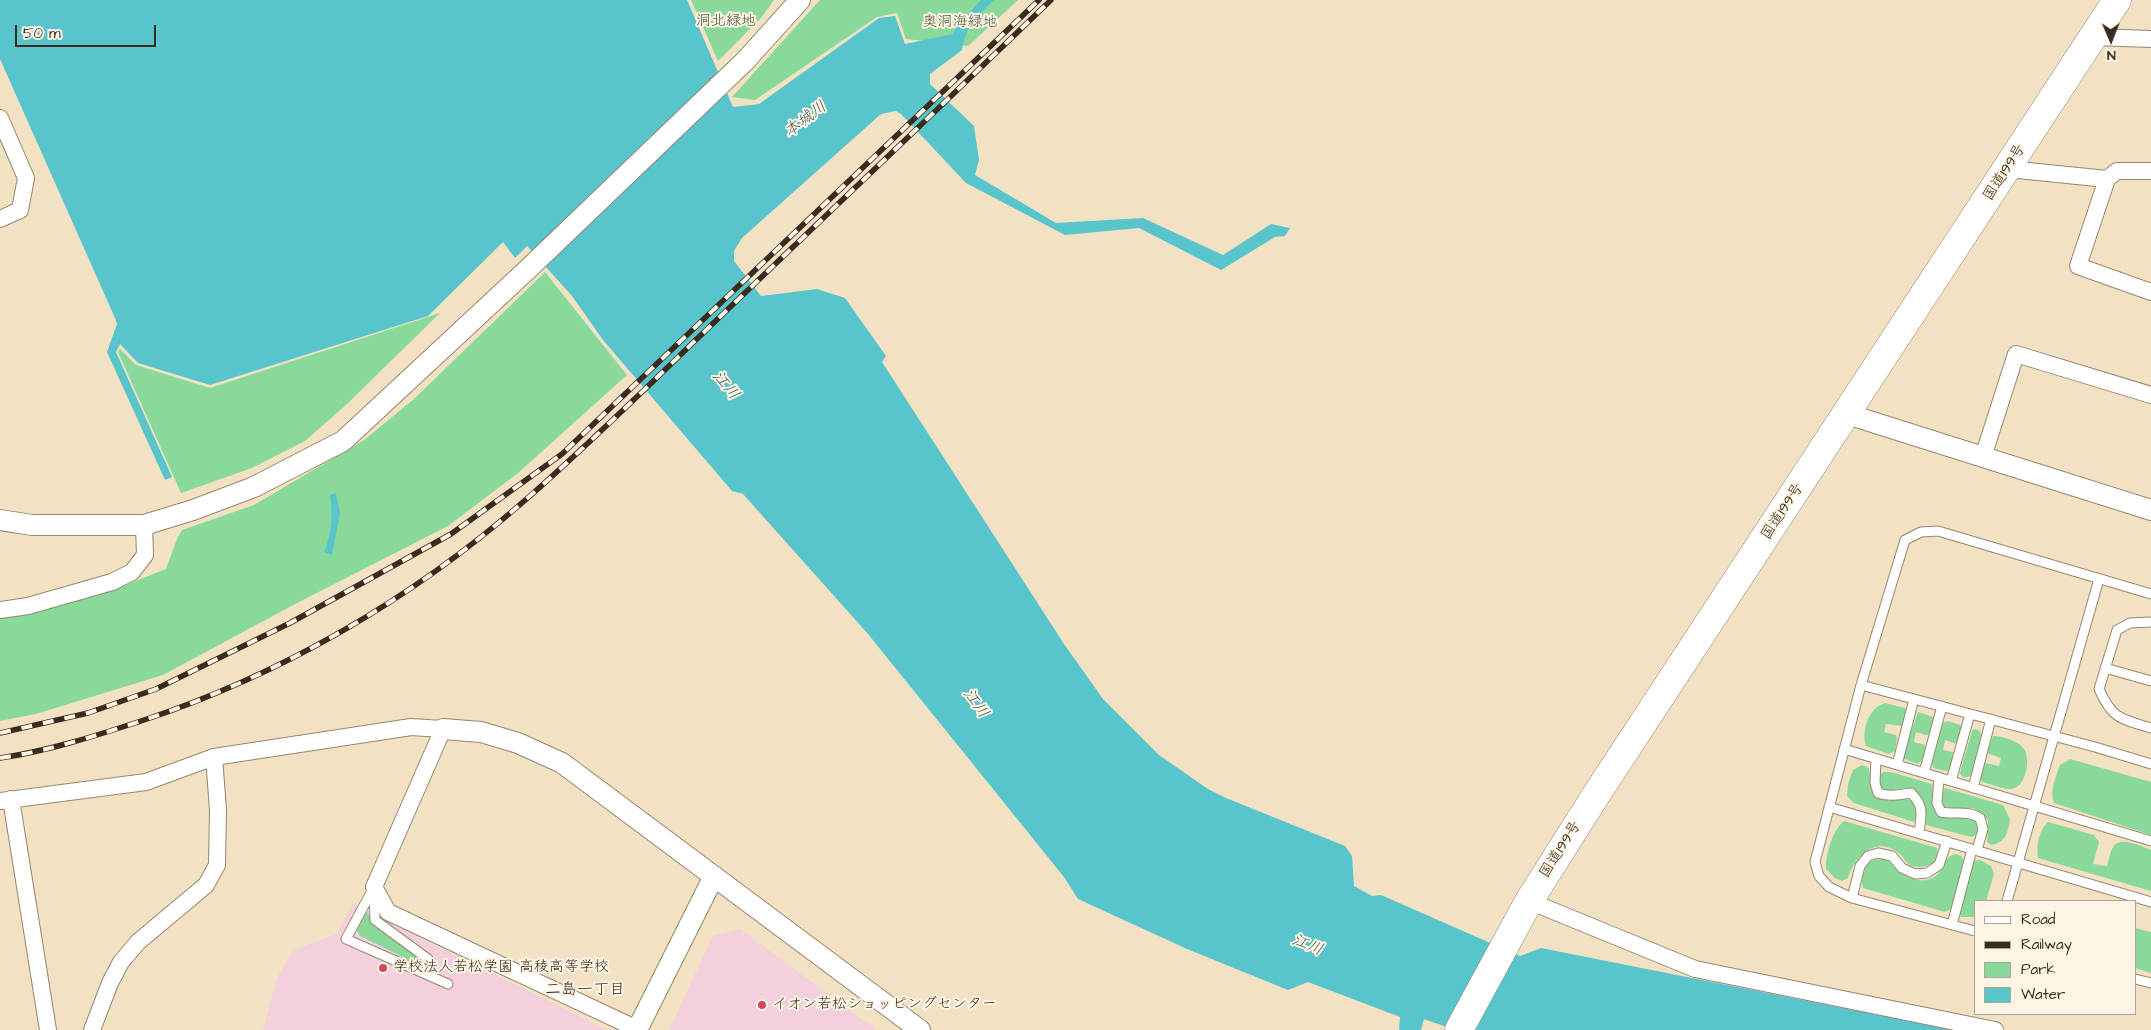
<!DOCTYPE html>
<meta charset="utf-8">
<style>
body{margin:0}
#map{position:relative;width:2151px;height:1030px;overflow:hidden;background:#f2e1c2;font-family:"Architects Daughter",sans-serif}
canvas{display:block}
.legend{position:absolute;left:1974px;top:900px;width:162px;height:115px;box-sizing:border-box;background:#fcf5e5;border:1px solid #afa495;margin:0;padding:6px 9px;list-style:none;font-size:15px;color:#3b2a1e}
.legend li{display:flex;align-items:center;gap:10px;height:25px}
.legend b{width:25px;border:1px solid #afa495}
.north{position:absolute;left:2086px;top:15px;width:50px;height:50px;-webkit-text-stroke:4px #fcf5e5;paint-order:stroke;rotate:179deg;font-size:14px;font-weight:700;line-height:20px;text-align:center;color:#3b2a1e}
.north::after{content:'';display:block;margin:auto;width:18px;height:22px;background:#3b2a1e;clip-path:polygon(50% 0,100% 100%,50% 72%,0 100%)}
.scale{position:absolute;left:15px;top:25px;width:141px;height:22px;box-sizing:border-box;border:2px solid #3b2a1e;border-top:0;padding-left:6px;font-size:15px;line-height:18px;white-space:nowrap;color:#3b2a1e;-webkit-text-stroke:4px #fcf5e5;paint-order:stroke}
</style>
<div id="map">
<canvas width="2151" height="1030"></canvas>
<ul class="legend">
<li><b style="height:6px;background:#fff"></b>Road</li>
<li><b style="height:6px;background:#3b2a1e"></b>Railway</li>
<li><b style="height:14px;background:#89da9a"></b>Park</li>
<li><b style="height:14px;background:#58c5cc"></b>Water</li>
</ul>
<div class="north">N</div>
<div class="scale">50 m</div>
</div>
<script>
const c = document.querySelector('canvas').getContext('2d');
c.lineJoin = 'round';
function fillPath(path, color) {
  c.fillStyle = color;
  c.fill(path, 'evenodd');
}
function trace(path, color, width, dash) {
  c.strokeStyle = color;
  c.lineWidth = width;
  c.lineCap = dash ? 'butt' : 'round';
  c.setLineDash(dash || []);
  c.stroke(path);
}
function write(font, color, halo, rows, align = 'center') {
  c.font = font + ' "Architects Daughter","Klee One",sans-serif';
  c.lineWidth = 4;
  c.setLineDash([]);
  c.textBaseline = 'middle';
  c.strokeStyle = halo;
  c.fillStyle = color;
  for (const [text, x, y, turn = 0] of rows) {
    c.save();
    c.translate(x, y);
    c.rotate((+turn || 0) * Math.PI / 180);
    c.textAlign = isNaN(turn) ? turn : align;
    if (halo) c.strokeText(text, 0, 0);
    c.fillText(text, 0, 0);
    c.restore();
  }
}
fillPath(new Path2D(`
 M 353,904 L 607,1030 L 263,1030 L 277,978 L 294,950 L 337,934 Z
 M 740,929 L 809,980 L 876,1030 L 669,1030 L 713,936 Z`), '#f4cfdc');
fillPath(new Path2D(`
 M 691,0 L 774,0 L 761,18 L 718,61 Z
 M 820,0 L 1018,0 L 968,46 L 906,39 L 897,13 L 877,17 L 755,100 L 732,97 Z
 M 545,272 L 627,375 L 518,473 L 448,526 L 297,603 L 163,675 L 36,714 L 0,721 L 0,618 L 33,612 L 100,595 L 166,569 L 177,539 L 182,530 L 254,505 L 364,440 L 414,399 Z
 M 440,313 L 347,404 L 305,441 L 252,468 L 181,493 L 118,352 L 120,349 L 136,365 L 210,388 Z
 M 1885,703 L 1905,708 L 1906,713 L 1902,726 L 1886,724 L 1884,732 L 1896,735 L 1897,738 L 1895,751 L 1889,754 L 1866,746 C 1861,731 1869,707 1885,703 Z
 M 1918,712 L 1933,717 L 1931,734 L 1926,735 L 1916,732 L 1914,742 L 1925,745 L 1926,747 L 1922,760 L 1918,764 L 1904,759 L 1903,754 Z
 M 1948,721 L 1960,725 L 1963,729 L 1960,741 L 1957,744 L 1945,740 L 1943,750 L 1953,752 L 1951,770 L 1946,771 L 1933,768 L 1932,763 L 1943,723 Z
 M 1975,729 L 1980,731 L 1981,735 L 1972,774 L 1968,777 L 1963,777 L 1960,774 L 1961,769 L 1972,731 Z
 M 1993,736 C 2002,736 2019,741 2024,749 C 2031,759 2026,787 2012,789 C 2004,790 1991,784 1982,782 L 1980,777 L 1985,763 L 1999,766 L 2001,758 L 1987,753 Z
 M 2070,759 L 2151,782 L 2151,835 L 2054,803 C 2049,791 2056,777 2060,765 Z
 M 1862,765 L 1869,768 L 1871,789 L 1875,797 C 1892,804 1894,798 1911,800 C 1918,807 1917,812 1914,822 L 1854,803 L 1847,796 L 1848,784 L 1853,770 Z
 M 1883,772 L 1891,772 L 1932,784 L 1934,811 C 1953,825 1959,813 1977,820 L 1978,829 L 1976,835 L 1971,837 L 1926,825 C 1925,804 1927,801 1909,788 L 1886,791 L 1880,786 L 1879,776 Z
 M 1945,788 L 2003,805 L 2010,819 C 2008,832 2006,843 1991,845 L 1987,842 L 1988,820 L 1973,808 L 1952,809 L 1944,807 L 1941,797 Z
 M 1844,821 L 1937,848 L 1938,854 L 1933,864 C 1925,866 1917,869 1910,865 C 1905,863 1904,857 1900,854 C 1877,834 1854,856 1848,878 L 1842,881 L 1835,878 L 1826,869 C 1826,853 1832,831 1844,821 Z
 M 2048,822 L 2094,835 L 2099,842 L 2093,864 L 2107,866 C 2109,860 2110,852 2113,847 C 2120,835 2142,847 2151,850 L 2151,891 L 2038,858 C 2036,845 2039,830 2048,822 Z
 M 1956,854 L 1961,856 L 1964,861 L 1951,909 L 1945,912 L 1863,888 C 1861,881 1862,877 1865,870 C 1867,865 1870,861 1876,860 C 1891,856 1893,868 1904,875 C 1911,879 1918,881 1926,880 C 1945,877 1941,856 1956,854 Z
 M 1980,860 L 1991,866 L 1994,874 L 1986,901 L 1975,901 L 1975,917 L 1961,917 L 1959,911 L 1973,861 Z
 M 364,912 L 368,913 L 372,924 L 422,960 L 417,964 L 360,936 L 356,929 Z
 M 2135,928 L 2151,932 L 2151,973 L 2135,968 Z`), '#89da9a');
fillPath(new Path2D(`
 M 0,0 L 687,0 L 733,107 L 759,104 L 879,18 L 895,16 L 905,44 L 953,34 L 956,28 L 981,0 L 994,0 C 977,17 966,25 962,50 L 930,74 L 930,84 L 974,126 L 979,160 L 975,175 L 1056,223 L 1143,218 L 1223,255 L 1271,224 L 1290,228 L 1285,236 L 1275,237 L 1221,270 L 1139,228 L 1065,235 L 966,183 L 901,114 L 896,111 L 881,114 L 742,238 L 734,251 L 734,261 L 761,296 L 817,289 L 845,298 L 886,356 L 882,362 L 1064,644 L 1103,699 L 1159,755 L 1208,789 L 1226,798 L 1345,846 L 1352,856 L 1354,886 L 1372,896 L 1381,895 L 1520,956 L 1541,948 L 1953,1030 L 1455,1030 L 1424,1019 L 1421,1030 L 1399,1030 L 1400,1017 L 1308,982 L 1288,990 L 1187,949 L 1078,899 L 1064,877 L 868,634 L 743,494 L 732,491 L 603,340 L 572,296 L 527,246 L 515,258 L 503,242 L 428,316 L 210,385 L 138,363 L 120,344 L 116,352 L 172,477 L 165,480 L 107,352 L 117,324 L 115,318 L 0,59 Z
 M 336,493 L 340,513 L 332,555 L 324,552 C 332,534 333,515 330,495 Z`), '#58c5cc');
const service = new Path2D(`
 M 2151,622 L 2130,623 L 2117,630 L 2099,689 C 2112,719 2121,719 2151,728
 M 2105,668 L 2151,681
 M 1861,685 L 2095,747 L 2151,764
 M 1844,749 L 2151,841
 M 1876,759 L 1875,783 L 1878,793 C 1889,797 1899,795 1911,793 C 1925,807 1921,815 1919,833
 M 1897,765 L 1914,699
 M 1924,773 L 1942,706
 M 1939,777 L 1937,803 L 1941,812 C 1955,815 1968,810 1980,818 L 1983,829 L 1977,850
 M 1951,781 L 1970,714
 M 1973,788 L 1991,719
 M 1829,807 L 2151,902
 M 374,887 L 346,939 L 448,984
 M 374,892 L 375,920 L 428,959 L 427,974
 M 1852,898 L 1860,866 L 1868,856 L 1878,853 L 1892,856 L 1902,868 L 1915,874 L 1927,873 L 1939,865 L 1947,841
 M 2007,901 L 2099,579
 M 1952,925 L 1972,849
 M 1975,931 L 1852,898 L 1829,887 L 1819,876 L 1815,862 L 1861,685 L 1905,540 L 1921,532 L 1938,531 L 2151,594
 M 2135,979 L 2151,983`);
const minor = new Path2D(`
 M 2094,37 L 2151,39
 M 0,118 L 26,178 L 20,210 L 0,219
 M 2008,169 L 2107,179
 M 2151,171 L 2117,171 L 2107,179 L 2078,266 L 2151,292
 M 1983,457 L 2016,354 L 2151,395
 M 0,610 L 28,606 L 112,582 L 132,572 L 145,555 L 144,525
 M 11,799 L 48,1030
 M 0,801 L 146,782 L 214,757 L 411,727 L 443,729 L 374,887 L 388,912 L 637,1029
 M 1529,901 L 1695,969 L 1995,1030
 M 92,1030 L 110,983 L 121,962 L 138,942 L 206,885 L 217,865 L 218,810 L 214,757`);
const tertiary = new Path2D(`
 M 1847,414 L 2151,510
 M 0,520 L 32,525 L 144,525 L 193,510 L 254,487 L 343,441 L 528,269 L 745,61 L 800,0
 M 443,729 L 481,732 L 518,743 L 562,763 L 920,1030
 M 637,1030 L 714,876`);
const trunk = new Path2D(`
 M 1459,1030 L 1529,901 L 1596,795 L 2117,0`);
trace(service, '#968670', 11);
trace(minor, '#968670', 18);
trace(tertiary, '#968670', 22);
trace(trunk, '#968670', 29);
trace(service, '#fff', 9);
trace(minor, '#fff', 16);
trace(tertiary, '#fff', 20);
trace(trunk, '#fff', 28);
const rail = new Path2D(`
 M 0,733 L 88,713 L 156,689 L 290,623 L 451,534 L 562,454 L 1039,0
 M 0,758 C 48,751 95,736 141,721 C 281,675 412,599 523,502 C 593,441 659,375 726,311 C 834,208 943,104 1051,0`);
trace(rail, '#3b2a1e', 5.5);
trace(rail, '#fcf5e5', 4, [11]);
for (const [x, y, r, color] of [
 [383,968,5,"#d1495b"],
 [762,1005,5,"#d1495b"]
]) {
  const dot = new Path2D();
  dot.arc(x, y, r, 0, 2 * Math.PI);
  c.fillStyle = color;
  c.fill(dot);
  trace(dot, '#fcf5e5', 2);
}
write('15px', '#4e563d', '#fcf5e5', [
 ["洞北緑地",726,22],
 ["奥洞海緑地",960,23]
]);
write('15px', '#3b2a1e', '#fcf5e5', [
 ["国道199号",2005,173,-57],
 ["国道199号",1783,512,-57],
 ["国道199号",1561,850,-58]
]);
write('15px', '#3b2a1e', '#fcf5e5', [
 ["学校法人若松学園 高稜高等学校",393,968],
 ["イオン若松ショッピングセンター",772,1005]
], 'left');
write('italic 16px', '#445852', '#fcf5e5', [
 ["本城川",806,120,-37],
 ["江川",725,386,51],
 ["江川",975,704,54],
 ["江川",1307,946,22]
]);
write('16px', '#3b2a1e', '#fcf5e5', [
 ["二島一丁目",585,991]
]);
</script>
